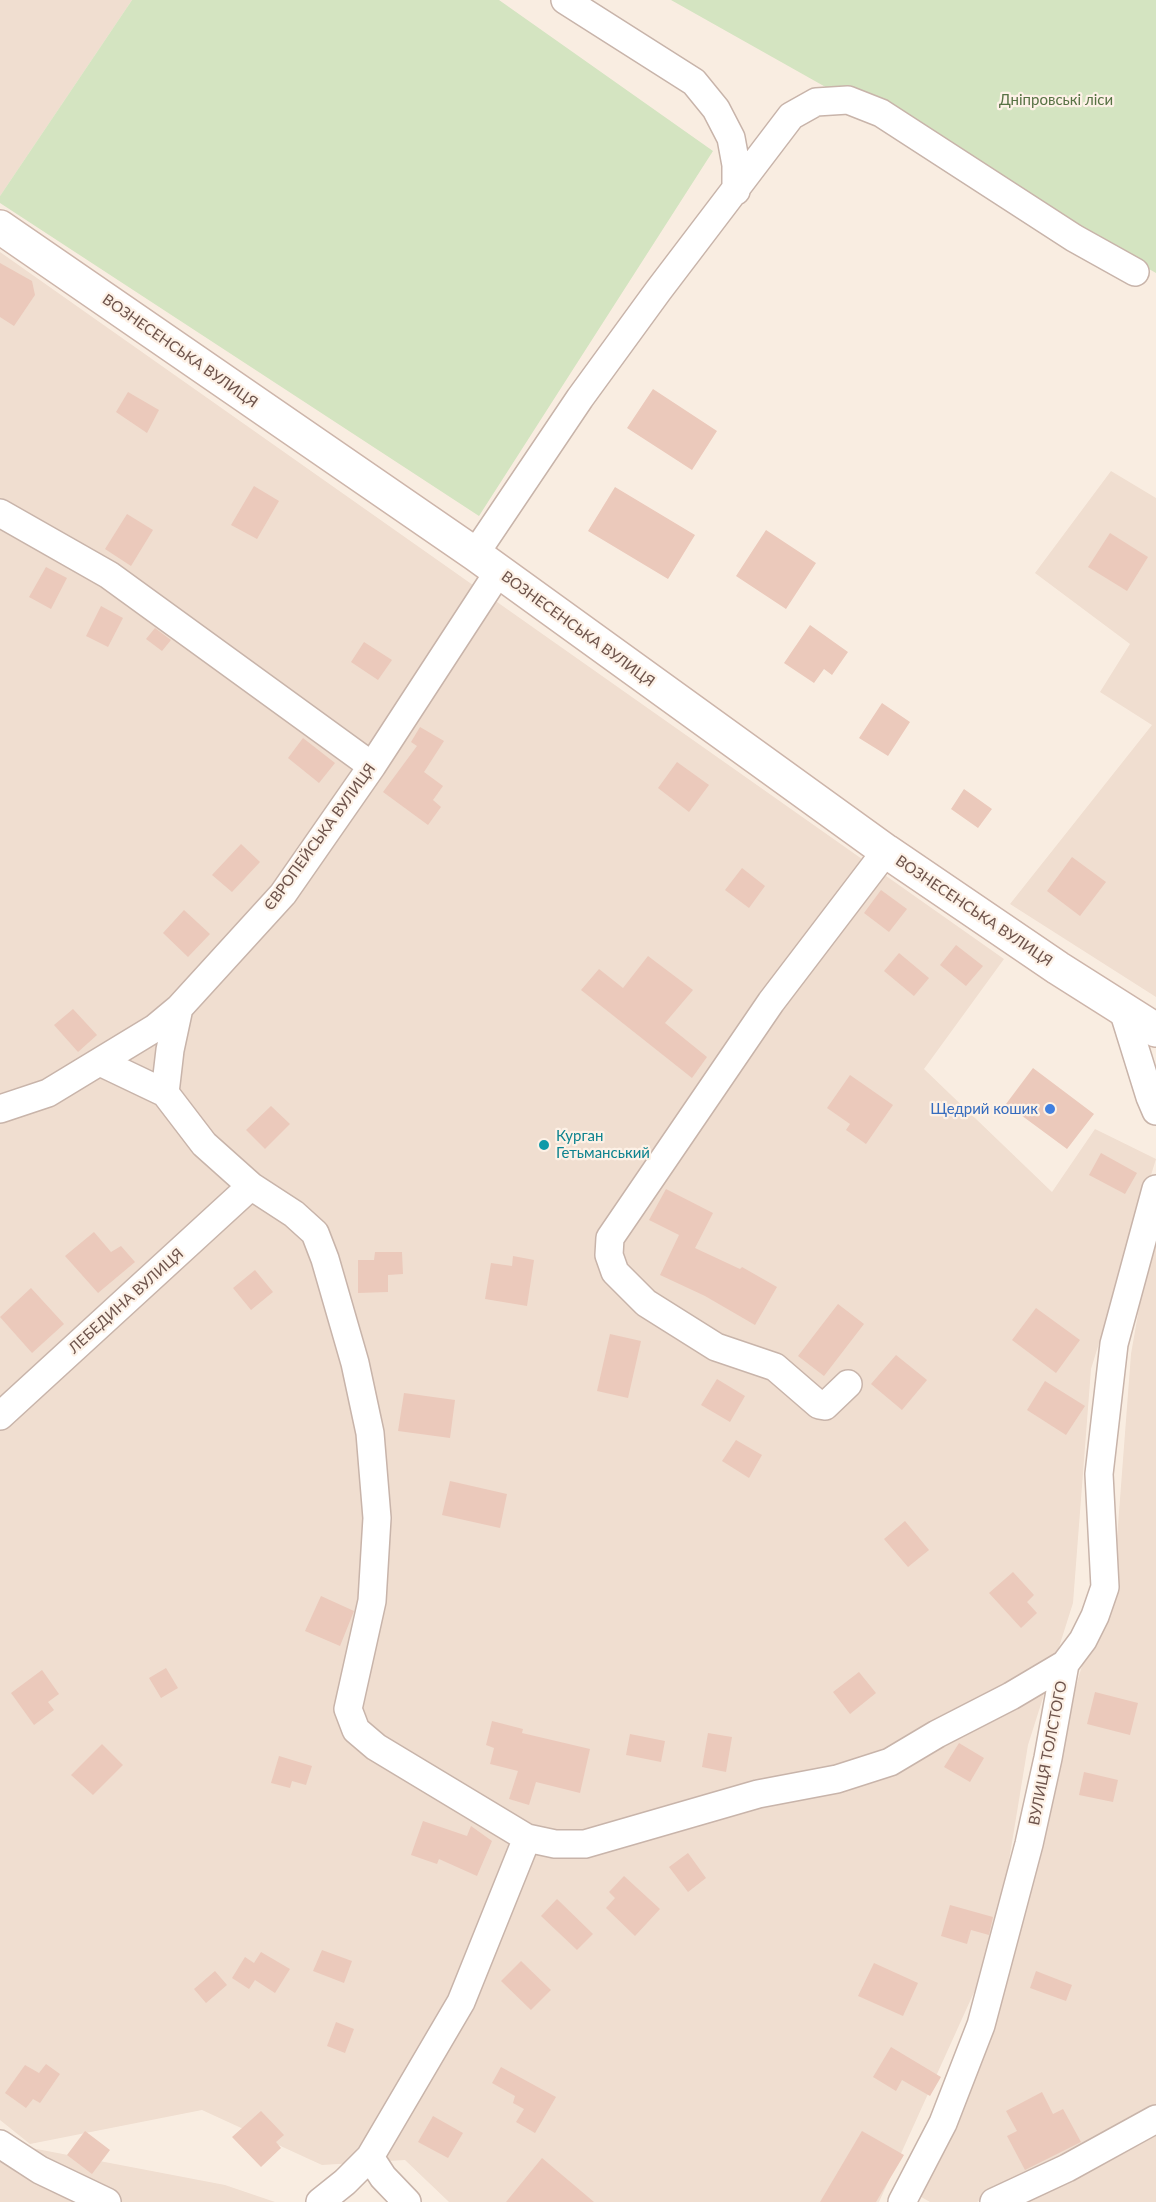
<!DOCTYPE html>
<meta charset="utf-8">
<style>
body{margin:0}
canvas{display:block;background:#f9ede1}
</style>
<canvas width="1156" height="2202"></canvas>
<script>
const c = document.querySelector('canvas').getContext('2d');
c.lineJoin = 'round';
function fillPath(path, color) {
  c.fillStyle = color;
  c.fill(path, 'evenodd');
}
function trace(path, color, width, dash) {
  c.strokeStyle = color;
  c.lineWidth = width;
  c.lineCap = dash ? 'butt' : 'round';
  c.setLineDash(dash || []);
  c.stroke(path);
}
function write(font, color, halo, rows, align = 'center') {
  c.font = font + ' Lato,sans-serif';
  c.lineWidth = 4.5;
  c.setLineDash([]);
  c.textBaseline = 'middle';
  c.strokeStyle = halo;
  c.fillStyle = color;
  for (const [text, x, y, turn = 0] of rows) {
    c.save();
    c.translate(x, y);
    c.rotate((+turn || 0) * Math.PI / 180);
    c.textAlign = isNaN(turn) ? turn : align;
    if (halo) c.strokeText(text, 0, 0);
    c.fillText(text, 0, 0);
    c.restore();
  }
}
fillPath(new Path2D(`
 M 0,0 L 132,0 L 0,196 Z
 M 0,252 L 1004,959 L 924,1069 L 1052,1192 L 1095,1129 L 1156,1159 L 1091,1369 L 1073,1603 L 1028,1745 L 995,1946 L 879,2202 L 449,2202 L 405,2160 L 322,2165 L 202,2110 L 30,2144 L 0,2120 Z
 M 1111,471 L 1156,498 L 1156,997 L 1010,904 L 1152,725 L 1100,692 L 1130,644 L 1035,573 Z
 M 1156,1224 L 1156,2105 L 977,2202 L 930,2202 L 916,2194 L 1054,1763 L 1081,1669 L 1114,1578 L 1131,1354 L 1153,1228 Z
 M 1156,2127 L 1156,2202 L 1006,2202 Z
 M 0,2142 L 225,2185 L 275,2202 L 0,2202 Z`), '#f0ded0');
fillPath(new Path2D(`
 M 132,0 L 499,0 L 713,151 L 479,516 L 0,203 L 0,196 Z
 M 671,0 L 1156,0 L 1156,273 Z`), '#d4e4c1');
fillPath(new Path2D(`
 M 0,263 L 32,281 L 35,295 L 14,326 L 0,317 Z
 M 653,389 L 717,431 L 692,470 L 627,428 Z
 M 128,392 L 159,410 L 147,433 L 116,412 Z
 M 254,486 L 279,501 L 257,539 L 231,525 Z
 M 615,487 L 695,535 L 668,579 L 588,531 Z
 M 127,514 L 153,530 L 131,566 L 105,549 Z
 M 766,530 L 816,563 L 786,609 L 736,576 Z
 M 1110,533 L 1148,557 L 1127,591 L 1088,567 Z
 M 46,567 L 67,578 L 51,609 L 29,597 Z
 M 101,606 L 123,618 L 108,647 L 86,636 Z
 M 810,625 L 848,652 L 832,675 L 824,669 L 814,683 L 784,663 Z
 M 155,628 L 171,640 L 162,651 L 146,639 Z
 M 364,642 L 392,660 L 378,680 L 351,662 Z
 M 882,703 L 910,722 L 888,756 L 859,738 Z
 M 420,727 L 444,741 L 424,772 L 443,786 L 433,800 L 441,807 L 428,825 L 383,792 L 417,746 L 411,742 Z
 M 303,738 L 335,763 L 319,783 L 288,758 Z
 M 677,762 L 709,785 L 689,812 L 658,788 Z
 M 964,789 L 992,809 L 978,828 L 951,809 Z
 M 241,844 L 260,862 L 232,892 L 212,875 Z
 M 1072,857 L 1106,882 L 1080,916 L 1047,891 Z
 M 742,868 L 765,886 L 749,908 L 725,890 Z
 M 881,890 L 907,909 L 889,932 L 864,913 Z
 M 184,910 L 210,934 L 188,957 L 163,933 Z
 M 956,945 L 983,966 L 966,986 L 940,965 Z
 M 899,953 L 929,978 L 914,996 L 884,971 Z
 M 648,956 L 693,990 L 665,1023 L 707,1057 L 692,1078 L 581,990 L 599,969 L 623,988 Z
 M 73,1009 L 97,1035 L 78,1052 L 54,1025 Z
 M 1033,1068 L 1094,1114 L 1067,1149 L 1006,1104 Z
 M 850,1075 L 893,1105 L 866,1144 L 846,1130 L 850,1124 L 827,1108 Z
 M 271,1106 L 290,1124 L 265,1149 L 246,1130 Z
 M 1101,1153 L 1137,1173 L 1125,1194 L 1089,1175 Z
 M 666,1189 L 713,1213 L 695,1248 L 740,1269 L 742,1267 L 777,1287 L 755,1325 L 705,1296 L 660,1275 L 679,1235 L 649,1220 Z
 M 94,1232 L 111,1252 L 121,1246 L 135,1262 L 98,1293 L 65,1256 Z
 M 375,1252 L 402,1252 L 403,1274 L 388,1275 L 388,1292 L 358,1293 L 358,1260 L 374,1260 Z
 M 513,1256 L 534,1260 L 527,1306 L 485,1299 L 491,1263 L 512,1266 Z
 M 255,1270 L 273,1292 L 251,1310 L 233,1288 Z
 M 31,1288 L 64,1324 L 32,1353 L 0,1317 Z
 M 838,1304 L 864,1324 L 824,1376 L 798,1356 Z
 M 1036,1308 L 1080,1340 L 1056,1373 L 1012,1340 Z
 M 610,1334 L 641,1341 L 628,1398 L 597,1391 Z
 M 896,1355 L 927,1380 L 902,1410 L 871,1384 Z
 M 717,1379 L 745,1396 L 730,1422 L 701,1405 Z
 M 1045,1381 L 1085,1406 L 1066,1435 L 1027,1410 Z
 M 404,1393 L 455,1400 L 450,1438 L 398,1431 Z
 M 736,1440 L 762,1455 L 749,1478 L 722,1461 Z
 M 450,1481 L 507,1494 L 500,1528 L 442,1515 Z
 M 905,1521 L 929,1550 L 908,1567 L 884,1539 Z
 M 1013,1572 L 1034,1595 L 1027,1602 L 1037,1613 L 1021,1628 L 989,1593 Z
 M 321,1596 L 354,1611 L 340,1646 L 305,1631 Z
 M 166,1668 L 178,1688 L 161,1698 L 149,1678 Z
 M 42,1670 L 59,1694 L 48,1702 L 54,1710 L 34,1725 L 11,1693 Z
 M 859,1672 L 876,1693 L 850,1714 L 833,1692 Z
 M 1095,1692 L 1138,1703 L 1130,1735 L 1087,1724 Z
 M 492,1721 L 523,1729 L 522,1733 L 590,1749 L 580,1793 L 536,1782 L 529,1805 L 509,1799 L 518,1771 L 490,1764 L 494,1748 L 486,1745 Z
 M 708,1733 L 732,1737 L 726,1772 L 702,1767 Z
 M 630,1734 L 665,1741 L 661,1762 L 626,1755 Z
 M 959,1743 L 984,1758 L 970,1782 L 944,1767 Z
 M 102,1744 L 123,1765 L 93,1795 L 71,1775 Z
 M 279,1756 L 312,1766 L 306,1785 L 292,1781 L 290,1788 L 271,1783 Z
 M 1084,1772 L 1118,1780 L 1113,1802 L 1079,1795 Z
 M 423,1821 L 467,1836 L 471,1826 L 492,1841 L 477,1876 L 439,1859 L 437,1864 L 411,1855 Z
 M 688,1853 L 706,1878 L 688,1892 L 669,1867 Z
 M 624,1876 L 660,1909 L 635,1936 L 606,1908 L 615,1898 L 609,1892 Z
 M 557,1899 L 593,1934 L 577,1950 L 541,1916 Z
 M 950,1905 L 993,1917 L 989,1935 L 971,1930 L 967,1944 L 941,1936 Z
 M 322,1950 L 352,1961 L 344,1983 L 313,1971 Z
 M 261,1952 L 290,1969 L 275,1993 L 255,1980 L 249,1989 L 232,1978 L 245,1957 L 254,1963 Z
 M 521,1961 L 551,1990 L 531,2010 L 501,1981 Z
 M 874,1963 L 918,1983 L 903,2016 L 858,1996 Z
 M 215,1971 L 227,1985 L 206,2003 L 194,1989 Z
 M 1036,1971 L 1072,1985 L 1066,2001 L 1030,1988 Z
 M 336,2022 L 354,2029 L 345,2053 L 327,2046 Z
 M 891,2047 L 941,2077 L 930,2096 L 902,2080 L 896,2091 L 873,2077 Z
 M 46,2064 L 60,2074 L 40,2103 L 33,2099 L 26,2108 L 5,2093 L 25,2065 L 39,2073 Z
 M 501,2067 L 556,2097 L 535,2133 L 516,2122 L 524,2109 L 513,2103 L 515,2096 L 492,2083 Z
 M 1042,2092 L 1053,2114 L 1063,2109 L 1081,2142 L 1025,2170 L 1007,2136 L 1017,2131 L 1006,2111 Z
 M 261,2111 L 284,2135 L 276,2142 L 281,2148 L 261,2167 L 232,2137 Z
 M 433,2116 L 463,2133 L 448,2158 L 418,2142 Z
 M 85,2131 L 110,2150 L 92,2174 L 67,2155 Z
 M 862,2131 L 904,2155 L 876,2202 L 820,2202 Z
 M 542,2158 L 594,2202 L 506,2202 Z`), '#ebc9bb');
const minor = new Path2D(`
 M 565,0 L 694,82 L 716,109 L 731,138 L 736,165 L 736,191
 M 0,513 L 109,575 L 372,766
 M 475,554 L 580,398 L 658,291 L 791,116 L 816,102 L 848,100 L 881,113 L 1074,238 L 1135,272
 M 1123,1010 L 1150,1097 L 1156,1111
 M 100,1062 L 165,1093 L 204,1144 L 251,1186 L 294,1214 L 315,1233 L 325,1259 L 355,1363 L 370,1433 L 377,1518 L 372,1601 L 348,1709 L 356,1730 L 376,1747 L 527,1838 L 555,1844 L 585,1844 L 758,1794 L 837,1779 L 890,1762 L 937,1734 L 1011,1696 L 1065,1664
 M 165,1093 L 170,1050 L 179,1008
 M 0,1109 L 48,1093 L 155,1028 L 179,1008 L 283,894 L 372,766 L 499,571
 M 848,1384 L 825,1406 L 819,1405 L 775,1367 L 716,1347 L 646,1303 L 615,1272 L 609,1255 L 610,1238 L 771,1002 L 886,851
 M 0,1416 L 251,1186
 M 0,2144 L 40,2170 L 107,2202
 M 370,2157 L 383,2177 L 407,2202
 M 320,2202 L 345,2182 L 370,2157 L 461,2002 L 527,1838
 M 902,2202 L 943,2123 L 981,2025 L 1029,1844 L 1048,1758 L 1065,1664 L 1083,1640 L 1095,1616 L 1105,1587 L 1099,1474 L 1114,1344 L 1156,1189
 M 994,2202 L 1067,2168 L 1156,2119`);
const secondary = new Path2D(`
 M 0,227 L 475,554 L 886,851 L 1058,968 L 1156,1030`);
trace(minor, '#c8b4aa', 30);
trace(secondary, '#cdb5aa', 36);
trace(minor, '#fff', 27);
trace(secondary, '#fff', 33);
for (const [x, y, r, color] of [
 [1050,1109,6,"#3f7fe0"],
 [544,1145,6,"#0f9aa8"]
]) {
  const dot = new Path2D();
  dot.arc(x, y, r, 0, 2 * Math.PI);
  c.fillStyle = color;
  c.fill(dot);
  trace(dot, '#fdf1e6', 2);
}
write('15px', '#577244', '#fdf1e6', [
 ["Дніпровські ліси",1056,100]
]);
write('15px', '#6d534b', '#fdf1e6', [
 ["ВОЗНЕСЕНСЬКА ВУЛИЦЯ",180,351,35],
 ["ВОЗНЕСЕНСЬКА ВУЛИЦЯ",578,629,36],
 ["ЄВРОПЕЙСЬКА ВУЛИЦЯ",320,837,-54],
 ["ВОЗНЕСЕНСЬКА ВУЛИЦЯ",974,911,34],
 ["ЛЕБЕДИНА ВУЛИЦЯ",126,1301,-42],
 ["ВУЛИЦЯ ТОЛСТОГО",1048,1753,-79]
]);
write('15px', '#366cbe', '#fdf1e6', [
 ["Щедрий кошик",1038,1109]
], 'right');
write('15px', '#0d838f', '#fdf1e6', [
 ["Курган",556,1136],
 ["Гетьманський",556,1153]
], 'left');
</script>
